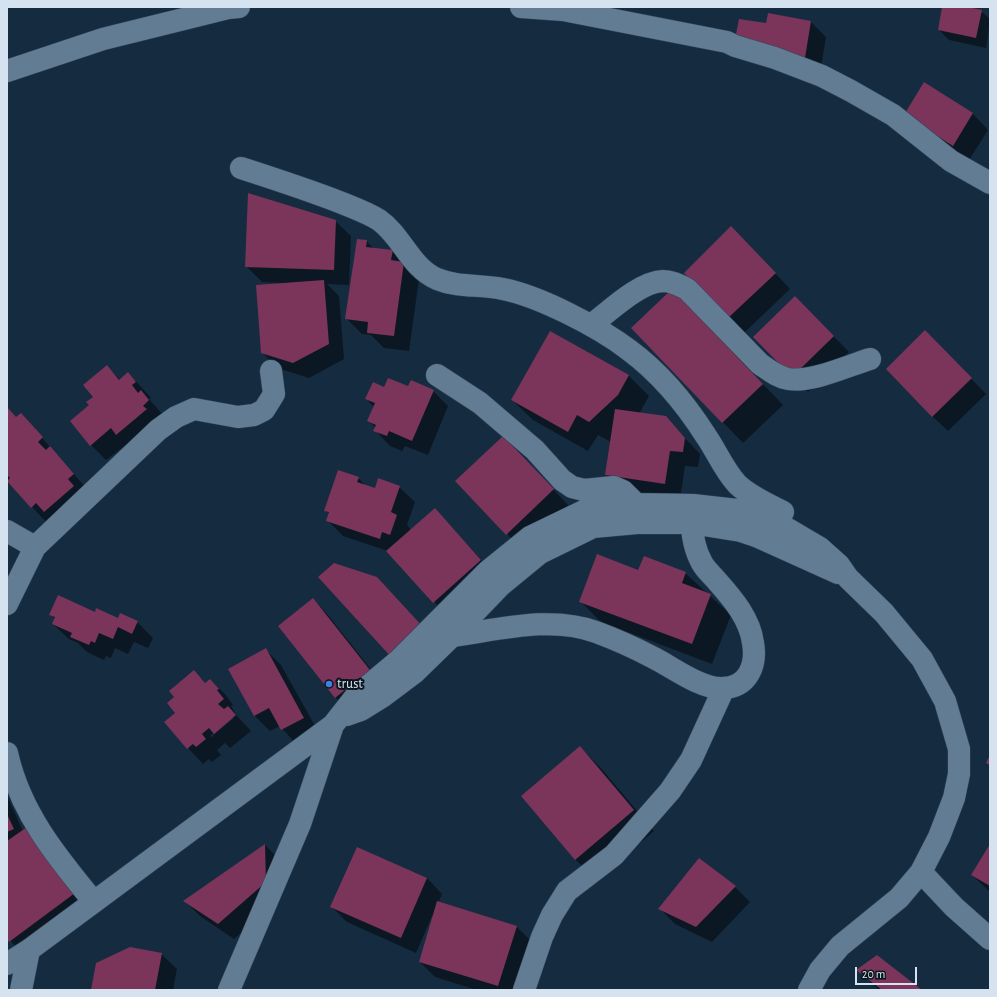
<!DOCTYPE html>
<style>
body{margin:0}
#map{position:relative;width:997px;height:997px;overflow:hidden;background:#152c40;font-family:"Alegreya Sans",sans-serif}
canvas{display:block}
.frame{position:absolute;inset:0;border:8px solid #d5e3f0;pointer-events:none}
.scale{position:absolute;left:855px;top:967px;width:62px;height:18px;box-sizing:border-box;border:2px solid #d5e3f0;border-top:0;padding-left:5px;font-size:12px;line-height:14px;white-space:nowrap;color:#d5e3f0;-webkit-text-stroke:3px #0a141d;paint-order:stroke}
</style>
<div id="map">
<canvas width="997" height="997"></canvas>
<div class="frame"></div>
<div class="scale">20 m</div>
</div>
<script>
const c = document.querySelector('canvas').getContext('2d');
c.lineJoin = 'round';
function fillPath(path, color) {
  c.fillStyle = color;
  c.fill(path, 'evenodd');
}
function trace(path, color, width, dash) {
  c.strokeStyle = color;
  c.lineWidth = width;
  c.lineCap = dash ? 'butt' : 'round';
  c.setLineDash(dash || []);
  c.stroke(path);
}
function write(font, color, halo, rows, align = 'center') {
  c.font = font + ' "Alegreya Sans",sans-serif';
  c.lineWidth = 4;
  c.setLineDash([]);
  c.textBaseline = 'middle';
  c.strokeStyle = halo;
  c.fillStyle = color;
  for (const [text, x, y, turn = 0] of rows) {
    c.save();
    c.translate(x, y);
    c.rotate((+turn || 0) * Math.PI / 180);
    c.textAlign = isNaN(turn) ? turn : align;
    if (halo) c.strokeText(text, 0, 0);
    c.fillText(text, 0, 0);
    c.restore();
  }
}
fillPath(new Path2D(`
 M 943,7 L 963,7 L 981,11 L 990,19 L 986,48 L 949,40 L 939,30 Z
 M 768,14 L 811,22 L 826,37 L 820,73 L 766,24 Z
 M 924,84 L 973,114 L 988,130 L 969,160 L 905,114 Z
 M 335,221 L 351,236 L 349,285 L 327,284 L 339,296 L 344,359 L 309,378 L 277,368 L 262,352 L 282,283 L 262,282 L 246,266 Z
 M 366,241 L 374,249 L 392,251 L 419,279 L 409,351 L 384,348 L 371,335 L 362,334 L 346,318 Z
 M 747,243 L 790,289 L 744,333 L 728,318 Z
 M 692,310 L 783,405 L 743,443 L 632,328 Z
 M 811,313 L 849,352 L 808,392 L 792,376 Z
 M 925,331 L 986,394 L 948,431 L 932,416 Z
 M 550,332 L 629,376 L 649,396 L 639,414 L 665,417 L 700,454 L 698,467 L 685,466 L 680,499 L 622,490 L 606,475 L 611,442 L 598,435 L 588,451 L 533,420 L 512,400 Z
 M 107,366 L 120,380 L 128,373 L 143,389 L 151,398 L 149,399 L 164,416 L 132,449 L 127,444 L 106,460 L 91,445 L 90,405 Z
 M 384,388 L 433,391 L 448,406 L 428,455 L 405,446 L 402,451 L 390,446 L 375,430 L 376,428 L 369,421 L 374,407 L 366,399 Z
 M 7,410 L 16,418 L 21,414 L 88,490 L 47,523 L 7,480 Z
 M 519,453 L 568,505 L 522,549 L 507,534 Z
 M 358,478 L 366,486 L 375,489 L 399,487 L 415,502 L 407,525 L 411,530 L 435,509 L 496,576 L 449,618 L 388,551 L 343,536 L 327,520 L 330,514 L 325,510 Z
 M 639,571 L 685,573 L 731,615 L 712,664 L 601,622 L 580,601 Z
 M 313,599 L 328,615 L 384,686 L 351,713 L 335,697 Z
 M 95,613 L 137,622 L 153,638 L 148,648 L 134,642 L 128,654 L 115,648 L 111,658 L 106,656 L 104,660 L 87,652 L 78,643 L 69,639 L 53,624 L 55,619 L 51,614 Z
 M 265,649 L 281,665 L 319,733 L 297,745 L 280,726 L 270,731 L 255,716 L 229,669 Z
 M 194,672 L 206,684 L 210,680 L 226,695 L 233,705 L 231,706 L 237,716 L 251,731 L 230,748 L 225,743 L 217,750 L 221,755 L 212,762 L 209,759 L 203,764 L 188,748 L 176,713 ZM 232,717 L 234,718 L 211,737 L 210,736 Z
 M 580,747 L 600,767 L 654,831 L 596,880 L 575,859 Z
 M 7,796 L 23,831 L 95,914 L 30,962 L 7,937 Z
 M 265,845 L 280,860 L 281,898 L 234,939 L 200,916 L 185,901 Z
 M 990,846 L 990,892 L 972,875 Z
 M 427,878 L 442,894 L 438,903 L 517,927 L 532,942 L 517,990 L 477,990 L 435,977 L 420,962 L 434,917 L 432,916 L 416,953 L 347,922 L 332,907 Z
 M 735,887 L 750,902 L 712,942 L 675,924 L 660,909 Z
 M 161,954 L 177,969 L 173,990 L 92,990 Z
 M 858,970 L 920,990 L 879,990 Z`), '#0007');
fillPath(new Path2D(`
 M 942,7 L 968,7 L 982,10 L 976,38 L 938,30 Z
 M 768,13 L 811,21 L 805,58 L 735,39 L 739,19 L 766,23 Z
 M 924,82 L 973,113 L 953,146 L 904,115 Z
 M 248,193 L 336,220 L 334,270 L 245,267 Z
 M 731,226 L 776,273 L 727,319 L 684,273 Z
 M 357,239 L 367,240 L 366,247 L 393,250 L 391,260 L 404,262 L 394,336 L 367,333 L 368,322 L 345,319 Z
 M 324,280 L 329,344 L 293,363 L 261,353 L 256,285 Z
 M 672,289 L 763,384 L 722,423 L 631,328 Z
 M 795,296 L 834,336 L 792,377 L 753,337 Z
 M 925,330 L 972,378 L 932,417 L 886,369 Z
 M 550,331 L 629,375 L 618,395 L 589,422 L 577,415 L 568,432 L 511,400 Z
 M 107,365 L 119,380 L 128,372 L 136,382 L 132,385 L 138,393 L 141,390 L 149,400 L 143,406 L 147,409 L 116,435 L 111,428 L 90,446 L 70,421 L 89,405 L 86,402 L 93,397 L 83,385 Z
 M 388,378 L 408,386 L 411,380 L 434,390 L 412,441 L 389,431 L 387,436 L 373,431 L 376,425 L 367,421 L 375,403 L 365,399 L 373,382 L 384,387 Z
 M 7,407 L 16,417 L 21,413 L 43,437 L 38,442 L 46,450 L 50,446 L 74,474 L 68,479 L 74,486 L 44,512 L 36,503 L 31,508 L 7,481 L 10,478 L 7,475 Z
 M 615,409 L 666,416 L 685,438 L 683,452 L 670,451 L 665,484 L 605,475 Z
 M 503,436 L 554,489 L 506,535 L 455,481 Z
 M 338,470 L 359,477 L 357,482 L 375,488 L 378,478 L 400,486 L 391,512 L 397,515 L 390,535 L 382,532 L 380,539 L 326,521 L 329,512 L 324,511 Z
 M 435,508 L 481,560 L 433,603 L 386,551 Z
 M 597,554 L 638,570 L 644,556 L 686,572 L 682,583 L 711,594 L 692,644 L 579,602 Z
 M 334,563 L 377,577 L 424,628 L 392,658 L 318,577 Z
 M 58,595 L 95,612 L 96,608 L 118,618 L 120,613 L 138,621 L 132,634 L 118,627 L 113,639 L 99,633 L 95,643 L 91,641 L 89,645 L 70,637 L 72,633 L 52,624 L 55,617 L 49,615 Z
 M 313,598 L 370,670 L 335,698 L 278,626 Z
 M 266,648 L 304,718 L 281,730 L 269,708 L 254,716 L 228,669 Z
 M 194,670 L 205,683 L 210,679 L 219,689 L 217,690 L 224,699 L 218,704 L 224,709 L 228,706 L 236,715 L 214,734 L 209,728 L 202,734 L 206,739 L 196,747 L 193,744 L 187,749 L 164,722 L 175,713 L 167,703 L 174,697 L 169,691 Z
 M 580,746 L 634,810 L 575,860 L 521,796 Z
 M 990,755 L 990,765 L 986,763 Z
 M 7,814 L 14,829 L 7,832 Z
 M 27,827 L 75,893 L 9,942 L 7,939 L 7,841 Z
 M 265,844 L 266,882 L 218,924 L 183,901 Z
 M 990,844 L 990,886 L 971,875 Z
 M 357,847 L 427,878 L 401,938 L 330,907 Z
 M 699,858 L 736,886 L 696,927 L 658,909 Z
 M 437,901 L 517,926 L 498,986 L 419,962 Z
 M 130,947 L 162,953 L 155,990 L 91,990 L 96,963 Z
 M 877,955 L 922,990 L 882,990 L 856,970 Z`), '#7b345a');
const minor = new Path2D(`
 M 521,7 L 563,10 L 727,42 L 735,46 L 775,58 L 822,76 L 851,91 L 893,115 L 951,161 L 990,183
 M 7,71 L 103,39 L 228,8 L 239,7
 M 241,168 C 275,179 309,190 342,203 C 354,208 368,213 379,220 C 402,236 410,267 437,279 C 459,288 480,284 503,289 C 539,296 599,327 629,350 C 660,373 685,403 706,436 C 717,452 724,470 737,484 C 749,496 768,504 783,512
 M 591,325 C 610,311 639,282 663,281 C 672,281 679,285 687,289 L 760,364 C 769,370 777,377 788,379 C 811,383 847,366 870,359
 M 437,375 L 480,403 L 535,450 L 562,480 L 572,487 L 584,490 L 614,487 L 623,491 L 636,504
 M 7,531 L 35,547
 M 7,604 L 35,547 L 158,430 L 176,417 L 194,409 L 238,417 L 254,415 L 264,410 L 274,394 L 271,371
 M 452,636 C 498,630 551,615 596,632 C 615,639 635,648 654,658 C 672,667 701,689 722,688 C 748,688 757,665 753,643 C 750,619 733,599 717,581 C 712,575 705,569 702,563 C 693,547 691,527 692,510
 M 347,715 L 361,710 L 382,697 L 414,673 L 452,636 L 501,585 L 540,553 L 593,527 L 637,523 L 691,523 L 741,531 L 756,536 L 838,573
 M 7,753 C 20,812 56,856 94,902
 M 921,872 L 954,907 L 990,939
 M 7,964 L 29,950 L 333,725 L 355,697 L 398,661 L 488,571 L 530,537 L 588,509 L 636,504 L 693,505 L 746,511 L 763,516 L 781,525 L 820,548 L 839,565 L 848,578 L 884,613 L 922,659 L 945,701 L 959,749 L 959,774 L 954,798 L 939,837 L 921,872 L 899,898 L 840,946 L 820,970 L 809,990
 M 21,990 L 29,950
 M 229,990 L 300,824 L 333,725
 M 524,990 L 542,937 L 552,915 L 567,891 L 614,855 L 670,791 L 691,760 L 724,688`);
trace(minor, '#334656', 23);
trace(minor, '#627c93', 22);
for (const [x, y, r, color] of [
 [329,684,4,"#3f7fe0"]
]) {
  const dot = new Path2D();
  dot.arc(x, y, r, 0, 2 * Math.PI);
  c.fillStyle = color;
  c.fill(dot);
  trace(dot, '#0a141d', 1.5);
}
write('14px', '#d5e3f0', '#0a141d', [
 ["trust",337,684]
], 'left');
</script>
